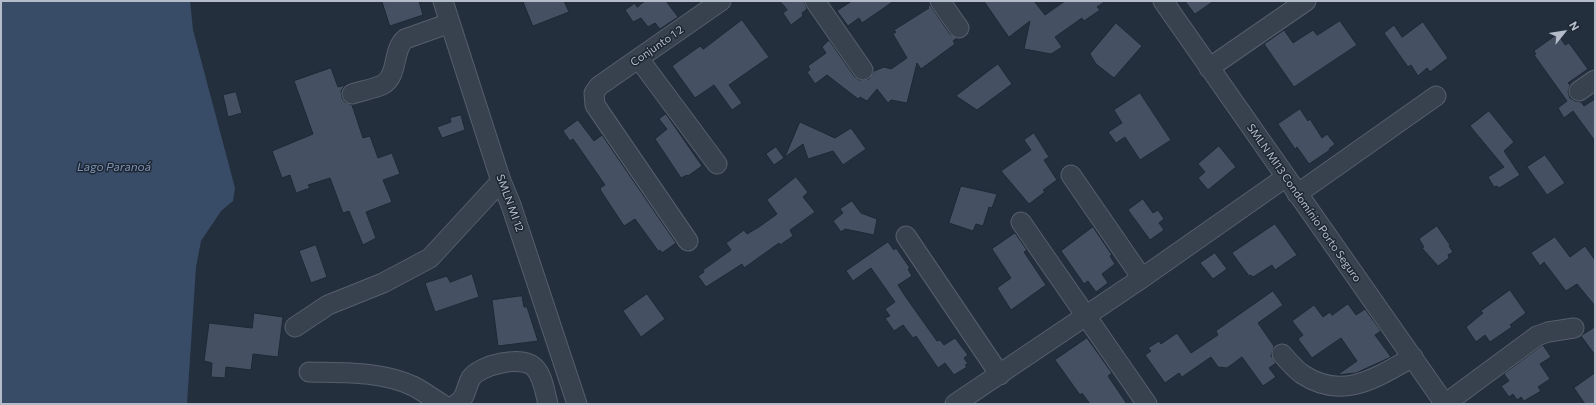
<!DOCTYPE html>
<meta charset="utf-8">
<style>
body{margin:0}
#map{position:relative;width:1596px;height:405px;overflow:hidden;background:#242f3e;font-family:Commissioner,sans-serif}
canvas{display:block}
.frame{position:absolute;inset:0;border:2px solid #b4bcc9;pointer-events:none}
.north{position:absolute;left:1544px;top:12px;width:40px;height:40px;-webkit-text-stroke:3px #1d2633;paint-order:stroke;rotate:60deg;font-size:11px;font-weight:700;line-height:16px;text-align:center;color:#b4bcc9}
.north::after{content:'';display:block;margin:auto;width:14px;height:18px;background:#b4bcc9;clip-path:polygon(50% 0,100% 100%,50% 72%,0 100%)}
</style>
<div id="map">
<canvas width="1596" height="405"></canvas>
<div class="frame"></div>
<div class="north">N</div>
</div>
<script>
const c = document.querySelector('canvas').getContext('2d');
c.lineJoin = 'round';
function fillPath(path, color) {
  c.fillStyle = color;
  c.fill(path, 'evenodd');
}
function trace(path, color, width, dash) {
  c.strokeStyle = color;
  c.lineWidth = width;
  c.lineCap = dash ? 'butt' : 'round';
  c.setLineDash(dash || []);
  c.stroke(path);
}
function write(font, color, halo, rows, align = 'center') {
  c.font = font + ' Commissioner,sans-serif';
  c.lineWidth = 3;
  c.setLineDash([]);
  c.textBaseline = 'middle';
  c.strokeStyle = halo;
  c.fillStyle = color;
  for (const [text, x, y, turn = 0] of rows) {
    c.save();
    c.translate(x, y);
    c.rotate((+turn || 0) * Math.PI / 180);
    c.textAlign = isNaN(turn) ? turn : align;
    if (halo) c.strokeText(text, 0, 0);
    c.fillText(text, 0, 0);
    c.restore();
  }
}
fillPath(new Path2D(`
 M 1,1 L 190,1 L 193,30 L 235,188 L 233,201 L 221,211 L 201,241 L 196,267 L 187,404 L 1,404 Z`), '#394c67');
const building = new Path2D(`
 M 382,1 L 419,1 L 423,15 L 390,26 Z
 M 523,1 L 564,1 L 569,12 L 533,26 Z
 M 645,1 L 666,1 L 678,17 L 660,29 L 655,23 L 648,27 L 641,18 L 633,22 L 625,10 L 635,3 L 637,7 Z
 M 780,1 L 804,1 L 807,9 L 802,13 L 803,16 L 791,25 L 783,13 L 787,10 Z
 M 852,1 L 894,1 L 862,23 L 859,18 L 848,26 L 837,11 Z
 M 984,1 L 1034,1 L 1045,15 L 1065,1 L 1106,1 L 1097,7 L 1100,10 L 1084,21 L 1082,18 L 1055,37 L 1062,47 L 1051,54 L 1024,49 L 1030,21 L 1009,37 Z
 M 1185,1 L 1214,1 L 1195,14 Z
 M 930,5 L 950,34 L 957,38 L 953,41 L 955,44 L 921,69 L 917,63 L 907,103 L 891,100 L 888,103 L 877,89 L 867,101 L 860,97 L 858,99 L 827,75 L 815,84 L 807,72 L 810,70 L 808,66 L 826,53 L 822,47 L 829,40 L 854,76 L 859,80 L 869,79 L 874,71 L 884,67 L 891,69 L 907,58 L 893,34 L 896,32 L 894,30 L 929,8 L 928,7 Z
 M 742,20 L 769,57 L 729,85 L 742,103 L 732,110 L 714,85 L 695,98 L 672,66 L 700,46 L 703,49 Z
 M 1340,21 L 1357,45 L 1294,87 L 1264,44 L 1284,30 L 1293,43 L 1313,30 L 1317,35 Z
 M 1423,22 L 1448,58 L 1430,72 L 1427,68 L 1418,76 L 1411,65 L 1408,67 L 1384,33 L 1394,25 L 1402,37 Z
 M 1116,23 L 1142,46 L 1114,78 L 1096,64 L 1090,54 Z
 M 1558,34 L 1565,45 L 1569,43 L 1588,69 L 1568,83 L 1570,85 L 1568,92 L 1570,98 L 1575,101 L 1581,102 L 1584,106 L 1595,99 L 1595,141 L 1573,111 L 1564,118 L 1558,108 L 1567,101 L 1534,55 L 1536,54 L 1534,51 Z
 M 998,64 L 1012,84 L 977,110 L 956,96 Z
 M 331,68 L 338,87 L 345,85 L 341,91 L 342,98 L 345,102 L 352,105 L 363,138 L 370,136 L 378,158 L 392,153 L 400,174 L 383,180 L 392,202 L 366,212 L 376,238 L 363,245 L 349,211 L 343,213 L 330,178 L 308,185 L 310,188 L 296,193 L 290,175 L 282,178 L 272,151 L 313,134 L 294,81 Z
 M 236,92 L 242,113 L 228,117 L 223,95 Z
 M 1140,93 L 1171,140 L 1140,160 L 1125,137 L 1116,143 L 1108,132 L 1122,123 L 1114,110 Z
 M 1300,109 L 1308,121 L 1310,119 L 1322,138 L 1327,134 L 1335,144 L 1329,149 L 1330,150 L 1309,164 L 1297,147 L 1295,149 L 1278,124 Z
 M 1489,111 L 1514,142 L 1504,151 L 1520,175 L 1499,188 L 1497,186 L 1494,187 L 1488,177 L 1504,167 L 1470,126 Z
 M 666,114 L 702,166 L 688,176 L 687,175 L 681,178 L 655,139 L 667,129 L 659,119 Z
 M 461,115 L 465,130 L 442,138 L 437,127 L 451,122 L 450,118 Z
 M 578,120 L 594,141 L 602,135 L 676,243 L 662,253 L 660,250 L 659,252 L 635,219 L 624,226 L 601,191 L 600,188 L 605,185 L 573,139 L 570,141 L 563,131 Z
 M 800,122 L 835,138 L 851,128 L 866,149 L 843,165 L 833,151 L 808,159 L 803,144 L 785,157 Z
 M 1034,133 L 1049,157 L 1044,160 L 1057,180 L 1043,190 L 1045,192 L 1029,204 L 1001,171 L 1031,150 L 1024,140 Z
 M 1219,146 L 1236,167 L 1208,190 L 1198,178 L 1205,172 L 1198,164 Z
 M 776,147 L 784,158 L 774,165 L 766,154 Z
 M 1545,155 L 1565,183 L 1547,195 L 1527,167 Z
 M 796,177 L 808,192 L 803,197 L 815,212 L 790,230 L 793,236 L 780,245 L 779,243 L 744,268 L 742,264 L 706,287 L 698,276 L 704,272 L 703,270 L 731,250 L 726,243 L 744,230 L 747,234 L 759,227 L 777,214 L 767,200 Z
 M 961,186 L 997,194 L 992,208 L 989,207 L 983,226 L 976,224 L 973,231 L 949,223 Z
 M 1143,199 L 1153,213 L 1158,210 L 1164,219 L 1159,223 L 1164,230 L 1150,240 L 1128,210 Z
 M 852,201 L 861,213 L 877,219 L 874,235 L 845,229 L 841,232 L 833,221 L 843,213 L 840,209 Z
 M 1275,224 L 1297,255 L 1275,270 L 1272,265 L 1253,277 L 1251,275 L 1249,276 L 1232,253 Z
 M 1437,226 L 1450,245 L 1449,246 L 1453,252 L 1448,255 L 1449,258 L 1438,266 L 1422,248 L 1424,247 L 1419,239 Z
 M 1093,227 L 1112,255 L 1110,256 L 1115,264 L 1102,274 L 1108,283 L 1096,292 L 1088,281 L 1084,284 L 1061,251 Z
 M 1015,233 L 1027,250 L 1024,252 L 1046,285 L 1011,310 L 997,288 L 1011,278 L 992,249 Z
 M 1555,237 L 1570,257 L 1585,246 L 1595,260 L 1595,306 L 1577,284 L 1566,291 L 1544,262 L 1540,266 L 1531,253 Z
 M 888,242 L 894,250 L 896,248 L 910,268 L 908,269 L 912,276 L 898,285 L 905,296 L 937,341 L 940,340 L 944,345 L 955,338 L 968,355 L 964,358 L 968,364 L 965,365 L 967,367 L 954,375 L 945,363 L 938,368 L 916,336 L 913,338 L 903,325 L 894,331 L 885,318 L 890,316 L 885,309 L 895,302 L 871,268 L 853,281 L 846,271 Z
 M 316,245 L 327,277 L 311,283 L 299,251 Z
 M 1215,253 L 1227,269 L 1213,279 L 1200,263 Z
 M 472,274 L 479,297 L 435,312 L 425,283 L 447,276 L 450,282 Z
 M 1510,290 L 1526,313 L 1510,325 L 1512,327 L 1490,342 L 1485,335 L 1476,342 L 1466,327 L 1483,313 L 1481,311 Z
 M 1273,291 L 1283,305 L 1258,323 L 1274,346 L 1271,356 L 1276,363 L 1269,368 L 1276,377 L 1263,386 L 1242,357 L 1227,368 L 1218,367 L 1211,357 L 1182,377 L 1179,373 L 1165,383 L 1145,355 L 1151,351 L 1148,348 L 1159,341 L 1161,344 L 1177,333 L 1191,353 L 1218,335 L 1216,331 Z
 M 647,294 L 665,319 L 641,337 L 623,311 Z
 M 522,296 L 524,307 L 527,307 L 538,341 L 498,346 L 492,300 Z
 M 1348,304 L 1356,315 L 1365,309 L 1381,331 L 1375,335 L 1391,357 L 1356,373 L 1337,375 L 1357,361 L 1341,338 L 1312,358 L 1298,339 L 1303,335 L 1292,321 L 1314,305 L 1323,317 L 1330,312 L 1332,315 Z
 M 254,313 L 283,317 L 278,357 L 253,354 L 251,370 L 226,367 L 225,378 L 211,377 L 212,363 L 204,361 L 209,323 L 252,328 Z
 M 1595,327 L 1595,355 L 1581,336 Z
 M 1087,338 L 1112,373 L 1108,376 L 1127,404 L 1090,404 L 1082,393 L 1080,395 L 1055,360 Z
 M 1543,345 L 1551,357 L 1540,364 L 1550,379 L 1538,387 L 1541,391 L 1524,401 L 1521,397 L 1517,400 L 1513,394 L 1509,397 L 1501,386 L 1509,381 L 1504,374 Z
 M 1595,373 L 1595,404 L 1585,404 L 1574,388 Z`);
fillPath(building, '#455162');
trace(building, '#1f2835', 1);
const minor = new Path2D(`
 M 443,1 L 501,181 L 511,205 L 577,404
 M 815,1 L 863,70
 M 940,1 L 959,28
 M 1163,1 L 1445,404
 M 639,59 L 717,164
 M 1209,68 L 1306,1
 M 1579,91 L 1595,80
 M 352,94 C 361,91 373,89 382,85 C 399,76 392,50 405,39 L 450,23
 M 1071,175 L 1142,278
 M 1297,194 L 1436,96
 M 1021,222 L 1147,404
 M 906,236 L 1000,375
 M 688,241 L 595,105 L 594,93 L 599,86 L 721,1
 M 295,327 L 328,305 L 383,283 L 430,258 L 501,181
 M 1282,354 C 1288,361 1295,369 1302,374 C 1342,401 1376,378 1413,357
 M 309,372 C 343,373 382,371 413,386 C 423,391 432,398 442,404
 M 456,404 C 467,398 465,388 471,378 C 480,365 521,355 534,367 C 543,375 545,393 548,404
 M 955,404 L 1142,278 L 1286,177
 M 1445,404 L 1537,336 L 1548,332 L 1574,328`);
trace(minor, '#565f6c', 21);
trace(minor, '#38414e', 19);
write('11px', '#b4bcc9', '#1d2633', [
 ["Conjunto 1 2",657,46,-35],
 ["SMLN MI 12",510,203,70],
 ["SMLN MI13 Condomínio Porto Seguro",1304,203,55]
]);
write('italic 12px', '#7c92b1', '#1d2633', [
 ["Lago Paranoá",114,167]
]);
</script>
